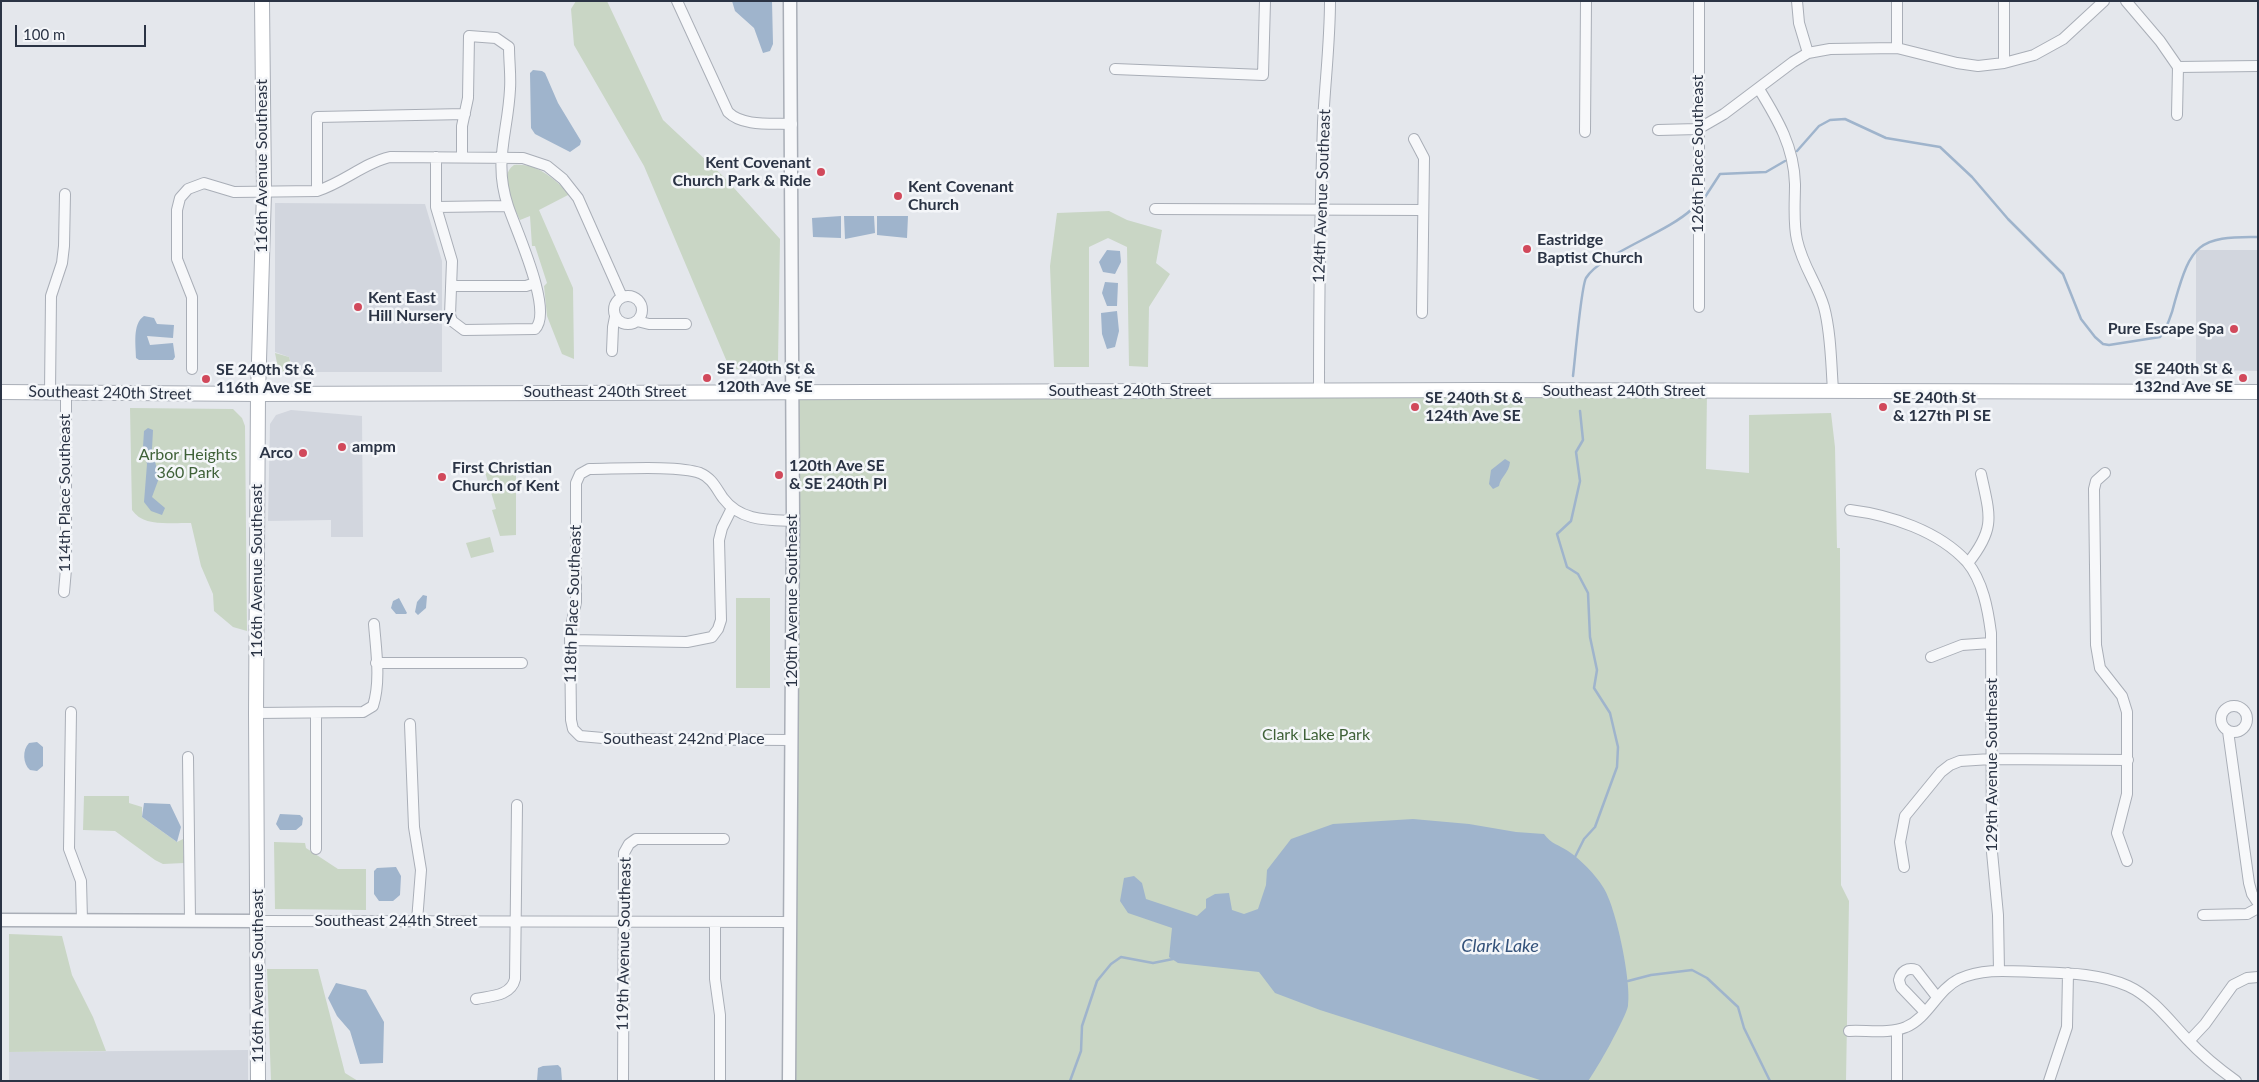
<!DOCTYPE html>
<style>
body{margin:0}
#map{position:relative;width:2259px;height:1082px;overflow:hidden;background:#e4e7ec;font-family:Lato,sans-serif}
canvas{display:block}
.frame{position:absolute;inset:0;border:2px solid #2b3445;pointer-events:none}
.scale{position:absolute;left:15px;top:25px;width:131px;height:22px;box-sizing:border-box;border:2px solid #2b3445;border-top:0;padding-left:6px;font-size:15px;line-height:18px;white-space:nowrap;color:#2b3445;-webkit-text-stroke:4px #f4f6f9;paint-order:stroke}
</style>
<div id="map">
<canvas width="2259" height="1082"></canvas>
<div class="frame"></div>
<div class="scale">100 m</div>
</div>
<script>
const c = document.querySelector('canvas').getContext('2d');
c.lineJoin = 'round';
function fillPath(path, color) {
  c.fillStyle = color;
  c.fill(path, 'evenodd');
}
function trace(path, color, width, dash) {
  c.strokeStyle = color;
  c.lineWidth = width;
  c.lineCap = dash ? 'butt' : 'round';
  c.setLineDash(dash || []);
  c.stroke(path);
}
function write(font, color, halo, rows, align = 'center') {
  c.font = font + ' Lato,sans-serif';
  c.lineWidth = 5;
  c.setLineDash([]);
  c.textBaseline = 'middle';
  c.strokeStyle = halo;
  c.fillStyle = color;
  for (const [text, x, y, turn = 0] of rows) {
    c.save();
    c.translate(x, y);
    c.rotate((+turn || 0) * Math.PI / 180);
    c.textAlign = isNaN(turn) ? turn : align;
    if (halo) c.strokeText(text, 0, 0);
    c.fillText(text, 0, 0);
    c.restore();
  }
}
fillPath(new Path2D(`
 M 275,203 L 425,204 L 442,261 L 442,372 L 294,372 L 289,357 L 275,352 Z
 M 2196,250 L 2258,250 L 2258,371 L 2196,370 Z
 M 291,410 L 362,416 L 363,537 L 331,537 L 331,520 L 268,521 L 270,424 L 276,415 Z
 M 248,1050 L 248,1081 L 9,1081 L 9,1052 Z`), '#d2d6de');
fillPath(new Path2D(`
 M 576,1 L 607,1 L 663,120 L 725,178 L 780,239 L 778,362 L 765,370 L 730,369 L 644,166 L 574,45 L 571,9 Z
 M 514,165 C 537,162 555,180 570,194 L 539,210 L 573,288 L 574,359 L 562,354 L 547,316 L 544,286 L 547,283 L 535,246 L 532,246 L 530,216 L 520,220 C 514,207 497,176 514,165 Z
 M 1109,211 L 1127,220 L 1162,230 L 1156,263 L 1170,274 L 1149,307 L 1148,367 L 1129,366 L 1127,247 L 1108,238 L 1089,247 L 1089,367 L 1054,367 L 1050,266 L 1057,213 Z
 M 275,353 L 289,357 L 293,372 L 283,372 L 278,368 Z
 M 792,392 L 1707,392 L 1706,469 L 1749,473 L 1749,415 L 1831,413 L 1835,447 L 1837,548 L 1840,548 L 1841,885 L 1849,901 L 1846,1081 L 789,1081 Z
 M 130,408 L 233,409 L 242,418 L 245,426 L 247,631 L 233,627 L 214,611 L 213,594 L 201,566 L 191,523 C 172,522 144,528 132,510 Z
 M 516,463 L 516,535 L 500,536 L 492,510 L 496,509 L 485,472 Z
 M 490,537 L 494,552 L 471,558 L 466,543 Z
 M 736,598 L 770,598 L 770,688 L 736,688 Z
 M 84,796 L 129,796 L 129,803 L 142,807 L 142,817 L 177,842 L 183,839 L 184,863 L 163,864 L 155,860 L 115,831 L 83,830 Z
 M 274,842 L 305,843 L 306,848 L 338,869 L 366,869 L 366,910 L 275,909 Z
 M 9,934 L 62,936 L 72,975 L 93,1017 L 106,1051 L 9,1052 Z
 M 267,969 L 318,969 L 345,1073 L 358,1081 L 271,1081 Z`), '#c9d6c5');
fillPath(new Path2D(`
 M 732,1 L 772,1 L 773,44 L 770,51 L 763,53 L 754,28 L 735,11 Z
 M 533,70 L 542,71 L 545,73 L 558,103 L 581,141 L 580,145 L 570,152 L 535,134 L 531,128 L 530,73 Z
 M 841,216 L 841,238 L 813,237 L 812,218 Z
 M 844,216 L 874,216 L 875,233 L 845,239 Z
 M 877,216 L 908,216 L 907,238 L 877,235 Z
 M 1107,250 L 1120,251 L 1121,262 L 1115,274 L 1103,272 L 1099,262 Z
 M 1105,282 L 1118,283 L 1117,306 L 1107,306 L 1102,293 Z
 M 1117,311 L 1119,331 L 1115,347 L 1107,349 L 1102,334 L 1101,313 Z
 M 144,316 L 154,318 L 157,324 L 174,325 L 173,338 L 147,336 L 150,345 L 173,343 L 175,357 L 173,360 L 139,360 L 136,358 C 136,346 132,324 144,316 Z
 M 148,428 L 153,430 L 152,449 L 159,478 L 152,497 L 165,508 L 162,515 L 151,511 L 144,502 L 147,464 L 143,447 L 144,431 Z
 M 1505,459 L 1510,462 C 1509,473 1501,476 1499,486 L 1493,489 L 1489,484 L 1491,470 Z
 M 423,595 L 427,596 L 426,608 L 418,615 L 415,612 L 417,602 Z
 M 399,598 L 407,613 L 406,614 L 396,614 L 391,608 L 393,601 Z
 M 37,742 L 43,747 L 43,766 L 37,771 L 30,770 C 23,764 22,750 29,743 Z
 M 144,803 L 170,804 L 181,827 L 177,842 L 142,817 Z
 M 280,814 L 300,815 L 303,818 L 302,825 L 296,830 L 280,830 L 276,824 Z
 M 1413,819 L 1469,824 L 1516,832 L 1544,834 C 1551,844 1559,845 1568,851 C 1581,860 1595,874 1603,887 C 1616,906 1632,983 1628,1006 C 1626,1017 1596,1071 1588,1081 L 1540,1080 L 1320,1010 L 1275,993 L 1259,972 L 1178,963 L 1169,957 L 1172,928 L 1128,913 L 1120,901 L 1124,878 L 1134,876 L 1142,883 L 1146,899 L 1197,916 L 1206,908 L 1206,899 L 1215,894 L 1229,893 L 1232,910 L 1244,914 L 1258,909 L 1266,885 L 1267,870 L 1291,839 L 1333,824 Z
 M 396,867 L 401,876 L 400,895 L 393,901 L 379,901 L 374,894 L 374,871 L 377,868 Z
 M 336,983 L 366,990 L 384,1022 L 383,1063 L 360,1064 L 350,1031 L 337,1016 L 328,998 Z
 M 558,1065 L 561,1068 L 562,1081 L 537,1081 L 538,1068 L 543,1066 Z`), '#9fb4cc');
trace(new Path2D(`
 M 1797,151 L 1819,126 L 1830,120 L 1845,119 L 1886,138 L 1940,147 L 1972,177 L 2008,219 L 2063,274 L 2081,319 L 2095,337 L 2103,344 L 2109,345 L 2160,337 C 2168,326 2172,314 2175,301 C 2191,245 2198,236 2258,237
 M 1705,197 L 1720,174 L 1766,172 L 1785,161
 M 1573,376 C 1575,360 1581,287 1586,278 C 1601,254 1667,233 1692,209
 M 1575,857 L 1584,839 L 1595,827 L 1617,767 L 1618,747 L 1610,713 L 1594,688 L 1597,670 L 1590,637 L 1588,593 L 1578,574 L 1567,567 L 1557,534 L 1571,521 L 1580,481 L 1576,452 L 1583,440 L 1580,411
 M 1628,981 L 1651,975 L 1692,970 L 1707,978 L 1738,1007 L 1744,1028 L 1770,1081
 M 1070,1081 L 1081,1051 L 1082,1026 L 1097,981 L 1111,964 L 1121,957 L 1153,963 L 1173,959`), '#9fb4cc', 2.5);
const minor = new Path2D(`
 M 677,1 L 728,112 C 743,127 772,123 792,124
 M 1699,1 L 1699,307
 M 1797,1 L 1799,23 L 1808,53
 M 2004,1 L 2004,63
 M 2126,1 L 2160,41 L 2178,67 L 2177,115
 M 1897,48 L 1897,1
 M 2178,67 L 2258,66
 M 1115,69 L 1263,75 L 1265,1
 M 1759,89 C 1778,120 1794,147 1795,184 C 1795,202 1793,223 1797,240 C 1803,267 1817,283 1824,307 C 1831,333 1831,363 1833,390
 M 1658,130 L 1698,129 L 1724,114 L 1793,62 L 1808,53 L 1830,49 L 1897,48 L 1957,63 L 1978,66 L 2004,63 L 2034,55 L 2063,39 L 2104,1
 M 1585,132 L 1586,1
 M 1414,139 L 1424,158 L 1422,313
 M 436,157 L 436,207 L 452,261 L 450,315 L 452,321 L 464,330 L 535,329 C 554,311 515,228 508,206 C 493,161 508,133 510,89 C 511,76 509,61 509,47 L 496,38 L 469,36 L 468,98 L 462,126 L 462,157
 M 317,191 L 317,117 L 465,114
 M 436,207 L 508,206
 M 1155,209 L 1423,210
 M 451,286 L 526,286 L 535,283
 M614 310a14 14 0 1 1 28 0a14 14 0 1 1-28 0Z
 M 637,321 L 649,324 L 686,324
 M 612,351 L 613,327 L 615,317
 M 192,369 L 192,297 L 177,259 L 177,210 L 180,198 L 188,189 L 204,183 L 234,192 L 317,191 C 343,183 364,163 390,157 L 523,158 L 547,166 L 563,179 L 578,198 L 622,297
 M 1319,390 C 1319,301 1320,212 1323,123 C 1325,82 1330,42 1330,1
 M 50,392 L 51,296 L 62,263 L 64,246 L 65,194
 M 2105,473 L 2096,481 L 2094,489 L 2096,645 L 2100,668 L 2122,696 L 2127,712 L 2127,794 L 2117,833 L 2127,861
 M 1850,510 C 1890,515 1939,531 1967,562 C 1983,581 1988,610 1991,633 L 1992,852 L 1998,915 L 1999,971
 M 1968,563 C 1996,528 1990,516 1981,474
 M 64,592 L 66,569 L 66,393
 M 570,640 L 687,642 L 712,637 L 718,629 L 721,620 L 719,540 L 722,528 L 732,508
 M 1931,657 L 1962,645 L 1991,643
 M 376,663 L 522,663
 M2221 719a13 13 0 1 1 26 0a13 13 0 1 1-26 0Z
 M 71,712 L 69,849 L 81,881 L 82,920
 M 256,713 L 363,712 L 373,706 C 381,681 376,650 374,624
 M 316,713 L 316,849
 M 410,724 L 414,827 L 421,870 L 417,921
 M 2228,731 L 2249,883 L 2252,894 L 2258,903
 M 791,740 L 614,739 L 580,736 L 573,729 L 571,720 L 570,632 L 576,602 L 576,483 L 580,474 L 589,469 C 616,469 678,465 700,473 C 712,478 716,488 723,498 C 740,521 767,520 793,521
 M 188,757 L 190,920
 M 1904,867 L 1900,842 L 1905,816 L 1941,772 L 1950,765 L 1960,761 L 1991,759 L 2128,760
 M 2203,915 L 2247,914 L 2258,908
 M 258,921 L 790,922
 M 715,922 L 715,979 L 720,1015 L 720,1081
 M 476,999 C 491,996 511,996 515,979 L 517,805
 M 1924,1011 L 1901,987 L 1899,980 C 1901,971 1908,967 1916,970 L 1937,997
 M 1897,1030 L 1897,1081
 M 1849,1031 C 1866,1030 1890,1034 1906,1027 C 1928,1018 1937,990 1959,979 C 1983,968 2009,971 2034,972 C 2065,973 2099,973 2128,986 C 2152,997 2169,1020 2187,1039 C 2202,1055 2219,1069 2236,1081
 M 2189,1041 L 2205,1024 L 2233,985 L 2247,978 L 2258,977
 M 623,1081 L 624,853 L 629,844 L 636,839 L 724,839
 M 2049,1081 L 2067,1027 L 2068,973`);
const tertiary = new Path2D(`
 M 1,920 L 258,921
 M 789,1081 L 793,521 L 790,1`);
const secondary = new Path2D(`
 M 1,392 L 258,394 L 1481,390 L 2258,392
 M 258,1081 L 256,713 L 258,394 L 264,192 L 262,1`);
trace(minor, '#a9aeb7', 12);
trace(tertiary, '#a9aeb7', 15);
trace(secondary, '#a9aeb7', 16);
trace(minor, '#f7f8fa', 10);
trace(tertiary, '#f7f8fa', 12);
trace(secondary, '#fff', 14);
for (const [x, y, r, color] of [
 [821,172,5,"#d1495b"],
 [898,196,5,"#d1495b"],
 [1527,249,5,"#d1495b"],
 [358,307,5,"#d1495b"],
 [2234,329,5,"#d1495b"],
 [707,378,5,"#d1495b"],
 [2243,378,5,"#d1495b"],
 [206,379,5,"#d1495b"],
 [1415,407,5,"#d1495b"],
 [1883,407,5,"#d1495b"],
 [342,447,5,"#d1495b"],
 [303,453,5,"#d1495b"],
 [779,475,5,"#d1495b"],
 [442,477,5,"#d1495b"]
]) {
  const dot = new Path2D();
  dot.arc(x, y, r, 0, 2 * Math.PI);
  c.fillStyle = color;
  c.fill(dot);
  trace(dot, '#f4f6f9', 2);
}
write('16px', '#2b3445', '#f4f6f9', [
 ["126th Place Southeast",1698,154,-90],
 ["116th Avenue Southeast",262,166,-90],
 ["124th Avenue Southeast",1322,196,-88],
 ["Southeast 240th Street",1130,391],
 ["Southeast 240th Street",1624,391],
 ["Southeast 240th Street",605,392],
 ["Southeast 240th Street",110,393,1],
 ["114th Place Southeast",65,493,-90],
 ["116th Avenue Southeast",257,571,-90],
 ["120th Avenue Southeast",792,601,-90],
 ["118th Place Southeast",573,604,-88],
 ["Southeast 242nd Place",684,739],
 ["129th Avenue Southeast",1992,765,-90],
 ["Southeast 244th Street",396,921],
 ["119th Avenue Southeast",624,944,-89],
 ["116th Avenue Southeast",258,976,-90]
]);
write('bold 16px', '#2b3445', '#f4f6f9', [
 ["Kent Covenant",811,163,"right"],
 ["Church Park & Ride",811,181,"right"],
 ["Kent Covenant",908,187],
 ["Church",908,205],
 ["Eastridge",1537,240],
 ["Baptist Church",1537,258],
 ["Kent East",368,298],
 ["Hill Nursery",368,316],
 ["Pure Escape Spa",2224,329,"right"],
 ["SE 240th St &",717,369],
 ["120th Ave SE",717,387],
 ["SE 240th St &",2233,369,"right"],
 ["132nd Ave SE",2233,387,"right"],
 ["SE 240th St &",216,370],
 ["116th Ave SE",216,388],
 ["SE 240th St &",1425,398],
 ["124th Ave SE",1425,416],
 ["SE 240th St",1893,398],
 ["& 127th Pl SE",1893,416],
 ["ampm",352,447],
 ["Arco",293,453,"right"],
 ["120th Ave SE",789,466],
 ["& SE 240th Pl",789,484],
 ["First Christian",452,468],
 ["Church of Kent",452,486]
], 'left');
write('16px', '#3f6138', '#f4f6f9', [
 ["Arbor Heights",188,455],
 ["360 Park",188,473],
 ["Clark Lake Park",1316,735]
]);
write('italic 18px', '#34527a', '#f4f6f9', [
 ["Clark Lake",1500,946]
]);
</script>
